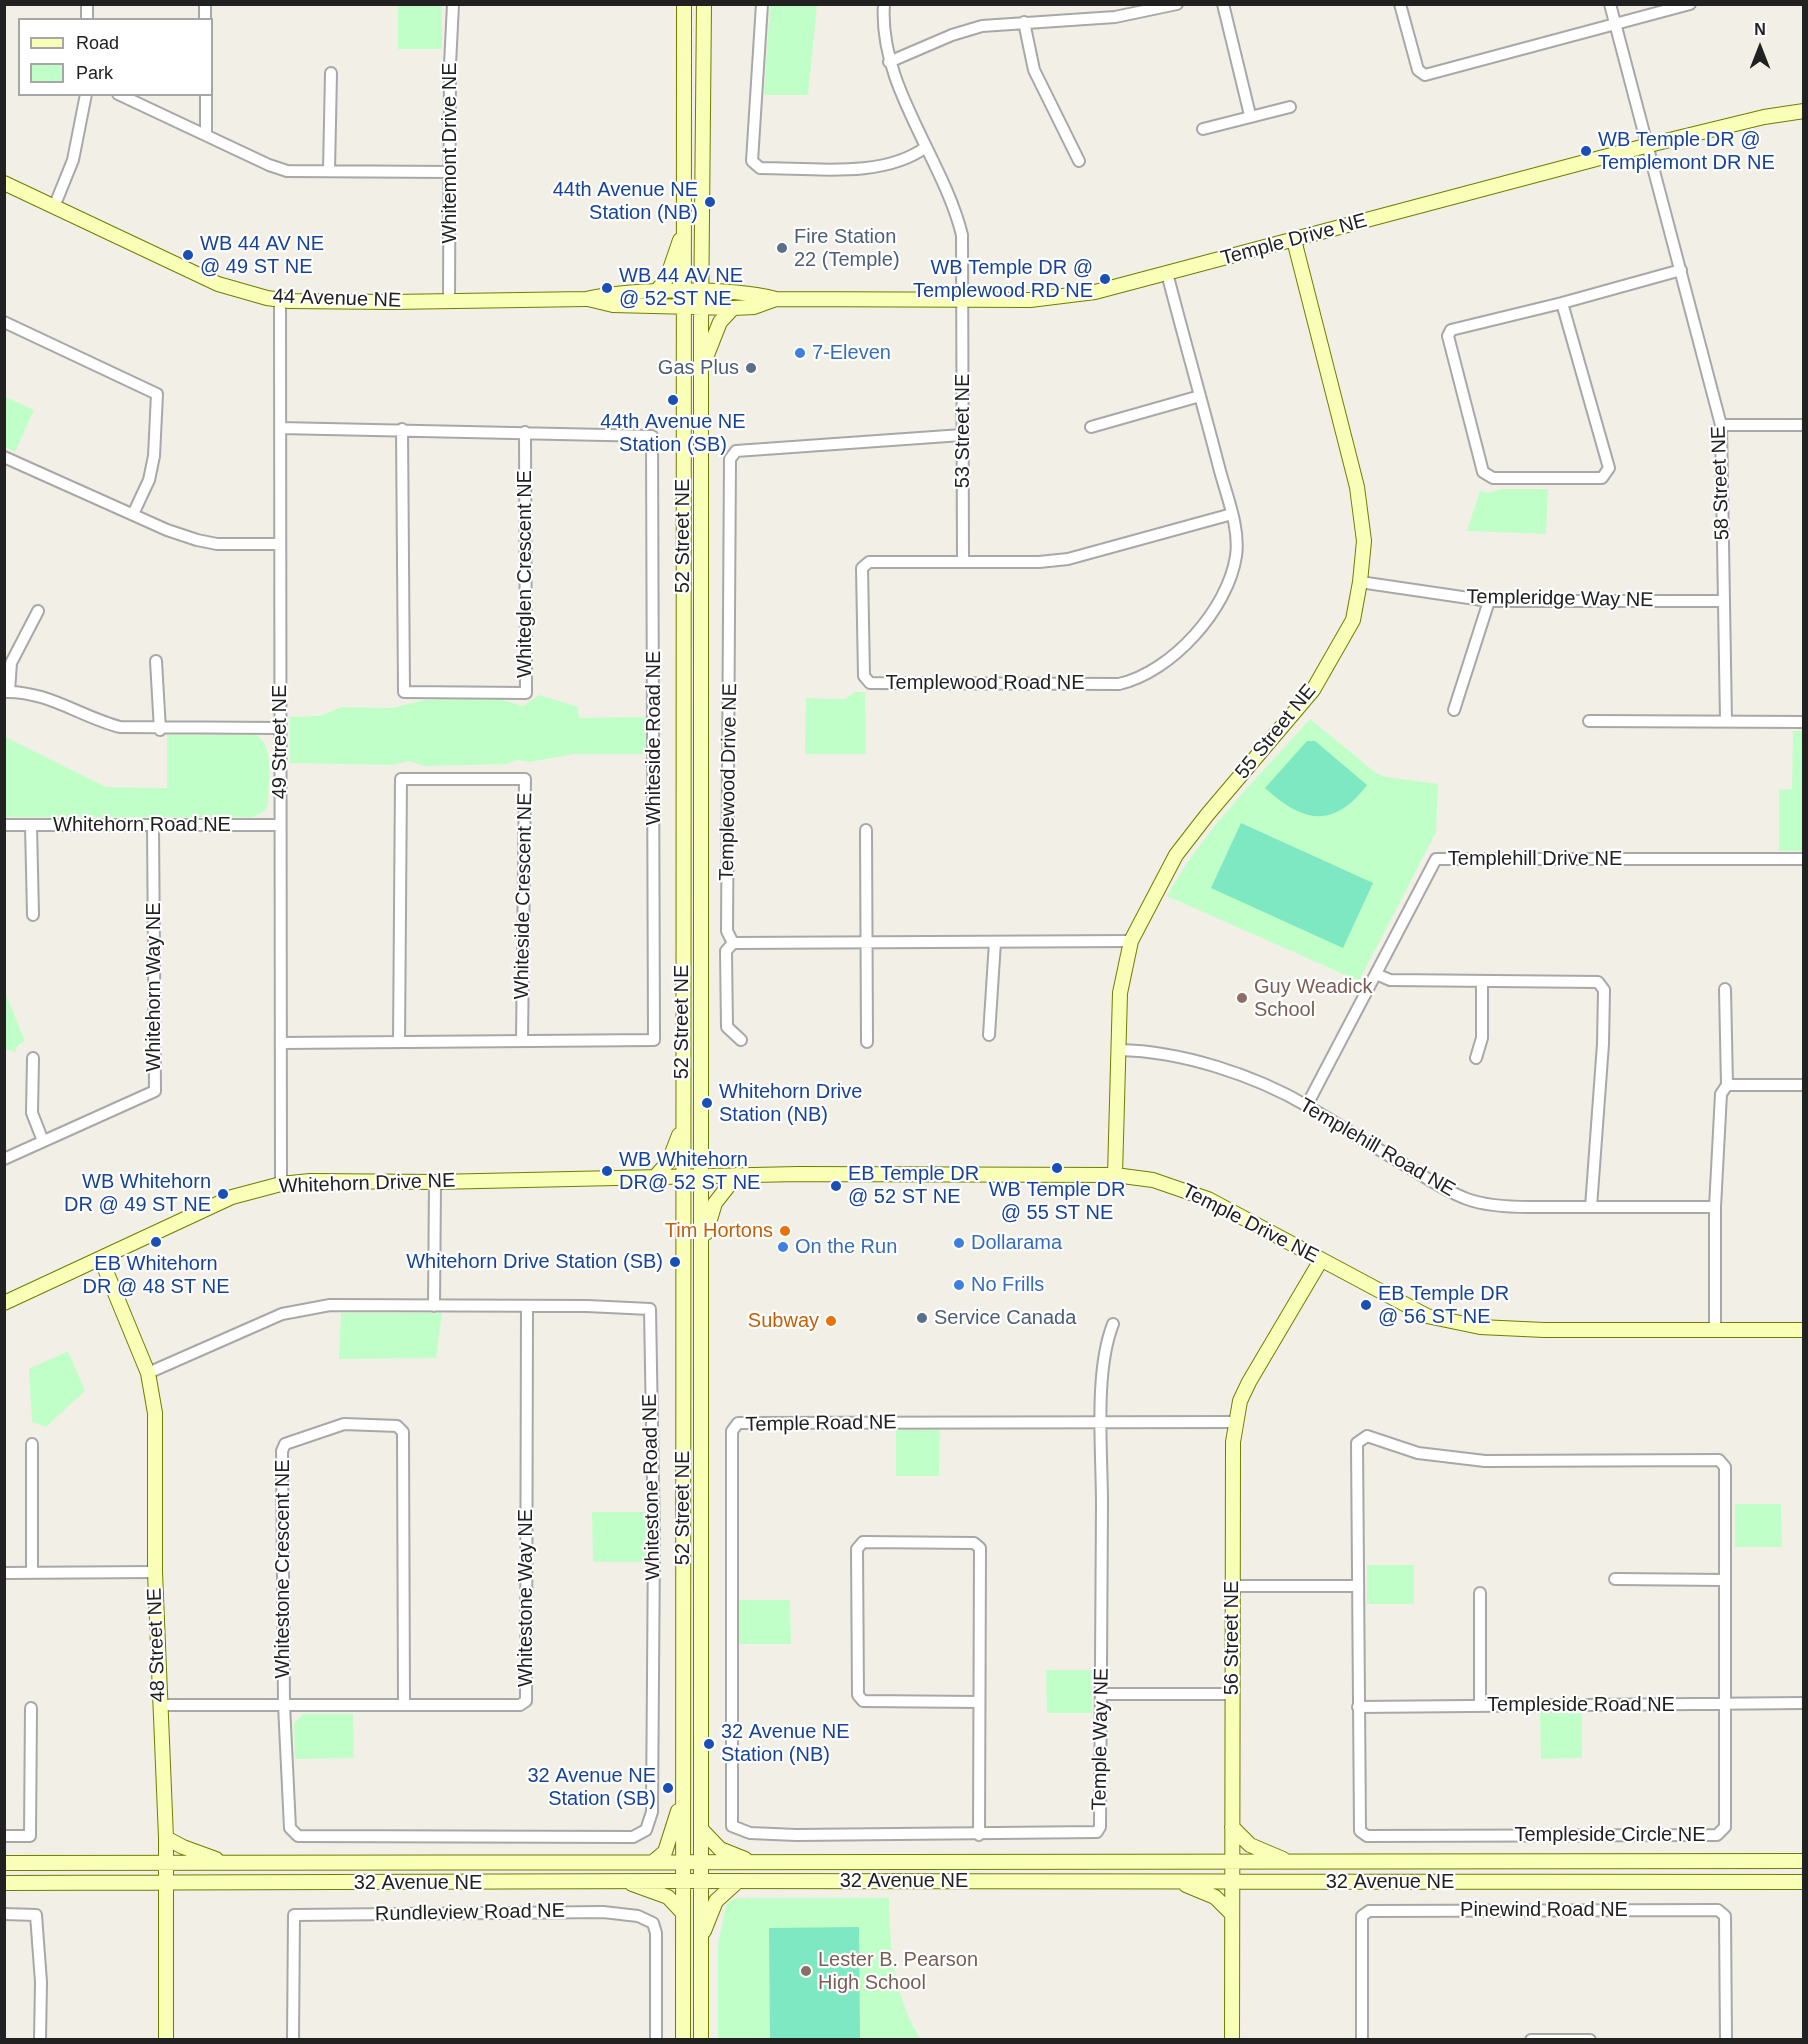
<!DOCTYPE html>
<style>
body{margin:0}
#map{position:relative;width:1808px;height:2044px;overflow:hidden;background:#f2efe6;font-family:Helvetica,sans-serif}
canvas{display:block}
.frame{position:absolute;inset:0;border:6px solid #212121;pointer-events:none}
.legend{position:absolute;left:18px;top:18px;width:195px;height:78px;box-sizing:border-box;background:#fff;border:2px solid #a6a6a6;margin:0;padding:8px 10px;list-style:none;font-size:18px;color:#212121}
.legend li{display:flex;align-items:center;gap:12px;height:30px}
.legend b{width:30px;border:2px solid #a6a6a6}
.north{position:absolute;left:1730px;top:18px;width:60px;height:60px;-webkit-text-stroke:4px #fff;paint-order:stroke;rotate:0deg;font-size:16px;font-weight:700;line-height:24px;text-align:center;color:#212121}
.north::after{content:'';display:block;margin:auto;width:21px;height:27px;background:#212121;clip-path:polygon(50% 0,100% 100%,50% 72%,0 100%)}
</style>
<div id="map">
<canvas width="1808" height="2044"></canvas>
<div class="frame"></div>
<ul class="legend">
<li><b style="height:8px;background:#f9ffb7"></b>Road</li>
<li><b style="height:16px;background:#c0ffc7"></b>Park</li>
</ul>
<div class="north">N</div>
</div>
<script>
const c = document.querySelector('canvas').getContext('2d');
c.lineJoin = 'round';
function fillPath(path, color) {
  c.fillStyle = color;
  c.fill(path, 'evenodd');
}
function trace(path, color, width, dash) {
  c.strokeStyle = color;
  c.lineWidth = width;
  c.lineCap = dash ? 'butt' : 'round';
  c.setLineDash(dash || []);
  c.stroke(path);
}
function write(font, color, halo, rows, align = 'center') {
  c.font = font + ' Helvetica,sans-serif';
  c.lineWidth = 4.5;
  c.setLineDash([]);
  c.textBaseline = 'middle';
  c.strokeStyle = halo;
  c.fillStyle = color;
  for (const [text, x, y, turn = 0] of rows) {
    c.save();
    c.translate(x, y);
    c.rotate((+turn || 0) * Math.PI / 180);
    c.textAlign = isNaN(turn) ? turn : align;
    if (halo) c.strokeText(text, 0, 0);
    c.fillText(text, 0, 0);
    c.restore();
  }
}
fillPath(new Path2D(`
 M 398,5 L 442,5 L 442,49 L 398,49 Z
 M 770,5 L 817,5 L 808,95 L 764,95 Z
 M 4,396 L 34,410 L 15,452 L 5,447 Z
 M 1501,489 L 1548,489 L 1546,534 L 1467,531 L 1480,491 L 1488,493 Z
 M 855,692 L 865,692 L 866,754 L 805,754 L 806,698 L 845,699 Z
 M 539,695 L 578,707 L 579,718 L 647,717 L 646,754 L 574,754 L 529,762 L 517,760 L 506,764 L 424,766 L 409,761 L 393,765 L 290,763 L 290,717 L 320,716 L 342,707 L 392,708 L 424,700 L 499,699 L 523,706 Z
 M 1310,719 L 1376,773 L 1386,777 L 1438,784 L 1436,832 L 1359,981 L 1167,896 C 1204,829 1260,775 1310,719 Z
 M 1793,731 L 1803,731 L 1803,851 L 1779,851 L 1779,790 L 1792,789 Z
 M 167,735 L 257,735 C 275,748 268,784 268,804 L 265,811 L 253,817 L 5,817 L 5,737 L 106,787 L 167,788 Z
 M 4,990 L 25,1041 L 18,1045 L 15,1052 L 5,1049 Z
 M 341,1313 L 442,1313 L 436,1358 L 339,1359 Z
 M 68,1351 L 85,1391 L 46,1427 L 32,1422 L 29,1369 Z
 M 896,1430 L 940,1430 L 939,1476 L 896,1476 Z
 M 1735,1504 L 1781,1504 L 1782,1547 L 1735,1547 Z
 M 592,1512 L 648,1512 L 648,1562 L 593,1562 Z
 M 1367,1565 L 1414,1565 L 1414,1604 L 1367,1604 Z
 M 739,1600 L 790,1600 L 791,1644 L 738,1644 Z
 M 1046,1670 L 1092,1670 L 1092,1713 L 1047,1713 Z
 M 1540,1713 L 1582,1713 L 1582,1758 L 1541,1759 Z
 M 303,1714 L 353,1714 L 354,1758 L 295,1759 L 294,1723 Z
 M 743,1898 L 889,1898 C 890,1952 893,1991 920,2039 L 718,2040 L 718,1944 L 726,1905 L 734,1899 Z`), '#c0ffc7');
fillPath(new Path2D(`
 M 1307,741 L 1315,741 L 1367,785 C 1333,830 1302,822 1265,788 Z
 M 1241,823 L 1373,883 L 1343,948 L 1211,888 Z
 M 859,1927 L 860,2039 L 770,2039 L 769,1928 Z`), '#7de8c2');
const street = new Path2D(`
 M 87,4 L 87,20
 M 205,4 L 205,20
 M 762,4 L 752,161 L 760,168 C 812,168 883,179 926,147
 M 884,4 C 878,85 943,158 962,235 L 963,562
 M 1223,4 L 1250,115
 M 1400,4 L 1418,70 L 1425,75 L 1690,4
 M 1610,4 L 1721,425 L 1726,721
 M 1024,22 L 1034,70 L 1079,161
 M 889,62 L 952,35 L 982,26 L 1115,17 L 1177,4
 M 118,94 L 269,165 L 287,171 L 450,172
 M 206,94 L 206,134
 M 1203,129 L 1290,107
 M 329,171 L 331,73
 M 54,207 L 73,160 L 86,94
 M 1167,273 C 1184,339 1203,405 1220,471 C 1227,497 1240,528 1236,556 C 1228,609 1172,672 1119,684 L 870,683 L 864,676 L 862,568 L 869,562 L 1039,562 L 1068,559 L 1232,514
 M 280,300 L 281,1184
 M 449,301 L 450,65 L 453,4
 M 1562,303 L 1609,468 L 1602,478 L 1493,478 L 1483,472 L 1448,336 L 1451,330 L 1562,303 L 1681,270
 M 4,322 L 157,394 L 154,456 L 149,480 L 134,512
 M 1721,425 L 1804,425
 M 1091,427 L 1200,396
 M 280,428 L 652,436 L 654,1040 L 281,1043
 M 402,429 L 404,692 L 526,693 L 525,432
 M 4,457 L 167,530 L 197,540 L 217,544 L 280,544
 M 1360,582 L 1489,601 L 1724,601
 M 156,661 L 160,730
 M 9,691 L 11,663 L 38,611
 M 4,692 C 46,690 81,717 120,727 L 280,728
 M 1454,710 L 1489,601
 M 1589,721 L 1804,722
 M 4,825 L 280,825
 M 31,825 L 33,915
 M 866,830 L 867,1042
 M 733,943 L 727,931 L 730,459 L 736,451 L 962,435
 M 733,943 L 1131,941
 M 733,943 L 726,951 L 727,1027 L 741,1040
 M 1376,974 L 1390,980 L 1598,982 L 1604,990 L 1603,1044 L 1591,1207
 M 1725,989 L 1727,1085
 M 989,1035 L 995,942
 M 399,1042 L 401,779 L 525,779 L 522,1041
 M 1119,1050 C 1181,1051 1255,1075 1309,1107 C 1344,1128 1379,1150 1415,1171 C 1431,1181 1448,1192 1467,1199 C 1486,1206 1509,1207 1530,1207 L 1715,1207
 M 33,1058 L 32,1113 L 43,1141
 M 1476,1058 L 1482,1038 L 1482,981
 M 1307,1105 L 1436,859 L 1804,859
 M 4,1159 L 155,1091 L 153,825
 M 434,1306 L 435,1182
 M 1113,1324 C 1094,1372 1102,1451 1102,1504 C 1102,1612 1101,1720 1100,1827 L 1097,1832 L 796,1835 L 750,1833 L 732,1826 L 732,1431 L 738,1423 C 904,1422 1070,1422 1235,1422
 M 1715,1330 L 1715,1207 L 1721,1094 L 1727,1085 L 1804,1085
 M 148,1373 L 282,1314 L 330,1305 L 587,1306 L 650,1309 L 654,1540 L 652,1812 L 646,1830 L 633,1837 L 298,1836 L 290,1828 L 284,1705 L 282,1451 L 285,1444 L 344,1424 L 397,1426 L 403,1432 L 404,1705
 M 1367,1436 L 1418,1453 L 1485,1461 L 1719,1460 L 1725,1467 L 1725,1827 L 1717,1835 L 1367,1836 L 1360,1831 L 1357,1443 Z
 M 32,1444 L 32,1573
 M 4,1573 L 155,1572
 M 1615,1579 L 1725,1580
 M 1232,1586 L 1356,1586
 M 1480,1593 L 1480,1706
 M 1102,1694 L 1232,1694
 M 160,1705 L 520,1705 L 526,1701 L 527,1306
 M 1358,1707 L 1804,1703
 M 979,1835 L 980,1548 L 974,1543 L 863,1542 L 857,1549 L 858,1695 L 863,1701 L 979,1702
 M 4,1836 L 30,1836 L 31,1708
 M 4,1914 L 36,1915 L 41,1982 L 40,2040
 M 293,2040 L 294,1915 L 603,1912 L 638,1916 L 653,1923 L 656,1933 L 656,2040
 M 1362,2040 L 1362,1916 L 1369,1911 L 1718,1910 L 1725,1916 L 1726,2040
 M 1531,2040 L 1590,2040`);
const secondary = new Path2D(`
 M 4,183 L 218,284 L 267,298 L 289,301 L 391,302 L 586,299 C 633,288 729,287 776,299 L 1030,300 L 1095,292 L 1649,145 L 1764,117 L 1804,111
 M 656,292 L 667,278 L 680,240
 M 588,299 L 613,305 L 733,308 L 754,307 L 776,299
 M 705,360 L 720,322 L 733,308
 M 1115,1175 L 1120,993 L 1131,941 L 1176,855 L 1207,815 L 1313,690 L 1353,620 L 1360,582 L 1364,541 L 1357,487 L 1294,240
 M 655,1177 L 669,1161 L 679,1135
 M 706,1233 L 715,1203 L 737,1175
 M 101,1259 L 148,1373 L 155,1413 L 155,1572 L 166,1838 L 166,2040
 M 4,1303 L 232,1197 L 281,1184 L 310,1181 L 435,1182 L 798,1174 L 1115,1175 L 1153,1180 L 1208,1199 L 1427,1316 L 1480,1327 L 1544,1330 L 1804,1330
 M 1232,1827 L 1250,1845 L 1283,1859
 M 701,1829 L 720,1849 L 745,1859
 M 166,1838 L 183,1847 L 216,1859
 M 653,1862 L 665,1852 L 678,1811
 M 4,1863 L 1804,1861
 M 4,1883 L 672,1881 L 1804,1882
 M 632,1884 L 668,1897 L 683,1913
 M 1186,1885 L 1215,1897 L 1232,1914
 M 704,1931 L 716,1901 L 738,1881
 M 683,2040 L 684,4
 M 701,2040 L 701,324 L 704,4
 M 1232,2040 L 1233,1442 L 1240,1401 L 1249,1382 L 1321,1260`);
trace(street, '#a8a8a8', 14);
trace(secondary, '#6d7f00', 16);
trace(street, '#fff', 10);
trace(secondary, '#f9ffb7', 14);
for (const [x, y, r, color] of [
 [1586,151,6,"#1a4fb4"],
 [710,202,6,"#1a4fb4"],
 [782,248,6,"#5c6f8a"],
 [188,255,6,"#1a4fb4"],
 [1105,279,6,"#1a4fb4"],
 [607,288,6,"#1a4fb4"],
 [800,353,6,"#3f7fe0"],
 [751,368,6,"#5c6f8a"],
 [673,400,6,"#1a4fb4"],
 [1242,998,6,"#8d6e63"],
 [707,1103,6,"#1a4fb4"],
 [1057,1168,6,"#1a4fb4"],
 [607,1171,6,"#1a4fb4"],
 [836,1186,6,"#1a4fb4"],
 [223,1194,6,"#1a4fb4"],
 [785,1231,6,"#e8710a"],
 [156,1242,6,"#1a4fb4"],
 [959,1243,6,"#3f7fe0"],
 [783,1247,6,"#3f7fe0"],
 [675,1262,6,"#1a4fb4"],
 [959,1285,6,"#3f7fe0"],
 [1366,1305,6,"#1a4fb4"],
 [922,1318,6,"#5c6f8a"],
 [831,1321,6,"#e8710a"],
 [709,1744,6,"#1a4fb4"],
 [668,1788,6,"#1a4fb4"],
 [806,1971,6,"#8d6e63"]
]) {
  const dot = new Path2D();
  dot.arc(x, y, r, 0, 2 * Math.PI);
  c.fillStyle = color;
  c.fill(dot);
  trace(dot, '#fff', 2);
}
write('20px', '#164399', '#fff', [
 ["WB Temple DR @",1598,140],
 ["Templemont DR NE",1598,163],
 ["44th Avenue NE",698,190,"right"],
 ["Station (NB)",698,213,"right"],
 ["WB 44 AV NE",200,244],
 ["@ 49 ST NE",200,267],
 ["WB Temple DR @",1093,268,"right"],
 ["Templewood RD NE",1093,291,"right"],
 ["WB 44 AV NE",619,276],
 ["@ 52 ST NE",619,299],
 ["44th Avenue NE",673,422,"center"],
 ["Station (SB)",673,445,"center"],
 ["Whitehorn Drive",719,1092],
 ["Station (NB)",719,1115],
 ["WB Whitehorn",619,1160],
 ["DR@ 52 ST NE",619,1183],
 ["EB Temple DR",848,1174],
 ["@ 52 ST NE",848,1197],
 ["WB Whitehorn",211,1182,"right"],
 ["DR @ 49 ST NE",211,1205,"right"],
 ["WB Temple DR",1057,1190,"center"],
 ["@ 55 ST NE",1057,1213,"center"],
 ["Whitehorn Drive Station (SB)",663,1262,"right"],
 ["EB Whitehorn",156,1264,"center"],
 ["DR @ 48 ST NE",156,1287,"center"],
 ["EB Temple DR",1378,1294],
 ["@ 56 ST NE",1378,1317],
 ["32 Avenue NE",721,1732],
 ["Station (NB)",721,1755],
 ["32 Avenue NE",656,1776,"right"],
 ["Station (SB)",656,1799,"right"]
], 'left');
write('20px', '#212121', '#fff', [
 ["Whitemont Drive NE",450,153,-90],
 ["Temple Drive NE",1294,240,-15],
 ["44 Avenue NE",337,299,2],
 ["53 Street NE",963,431,-90],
 ["58 Street NE",1721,483,-92],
 ["52 Street NE",683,536,-90],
 ["Whiteglen Crescent NE",525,574,-90],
 ["Templeridge Way NE",1560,599,1],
 ["Templewood Road NE",985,683],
 ["55 Street NE",1276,732,-51],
 ["Whiteside Road NE",654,738,-90],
 ["49 Street NE",280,742,-90],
 ["Templewood Drive NE",729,782,-89],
 ["Whitehorn Road NE",142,825],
 ["Templehill Drive NE",1535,859],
 ["Whiteside Crescent NE",524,896,-89],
 ["Whitehorn Way NE",154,987,-90],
 ["52 Street NE",682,1022,-90],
 ["Templehill Road NE",1377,1148,30],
 ["Whitehorn Drive NE",367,1184,-2],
 ["Temple Drive NE",1250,1224,27],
 ["Temple Road NE",821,1424,-1],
 ["Whitestone Road NE",652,1487,-91],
 ["52 Street NE",683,1508,-90],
 ["Whitestone Crescent NE",283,1569,-90],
 ["Whitestone Way NE",526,1598,-90],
 ["56 Street NE",1232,1638,-90],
 ["48 Street NE",157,1645,-92],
 ["Templeside Road NE",1581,1705],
 ["Temple Way NE",1101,1739,-89],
 ["Templeside Circle NE",1610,1835],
 ["32 Avenue NE",904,1881],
 ["32 Avenue NE",1390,1882],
 ["32 Avenue NE",418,1883],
 ["Pinewind Road NE",1544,1910],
 ["Rundleview Road NE",470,1913,-1]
]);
write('20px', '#4e5e75', '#fff', [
 ["Fire Station",794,237],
 ["22 (Temple)",794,260],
 ["Gas Plus",739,368,"right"],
 ["Service Canada",934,1318]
], 'left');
write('20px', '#366cbe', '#fff', [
 ["7-Eleven",812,353],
 ["Dollarama",971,1243],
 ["On the Run",795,1247],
 ["No Frills",971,1285]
], 'left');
write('20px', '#785e54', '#fff', [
 ["Guy Weadick",1254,987],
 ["School",1254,1010],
 ["Lester B. Pearson",818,1960],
 ["High School",818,1983]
], 'left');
write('20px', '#c56008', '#fff', [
 ["Tim Hortons",773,1231],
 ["Subway",819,1321]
], 'right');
</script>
